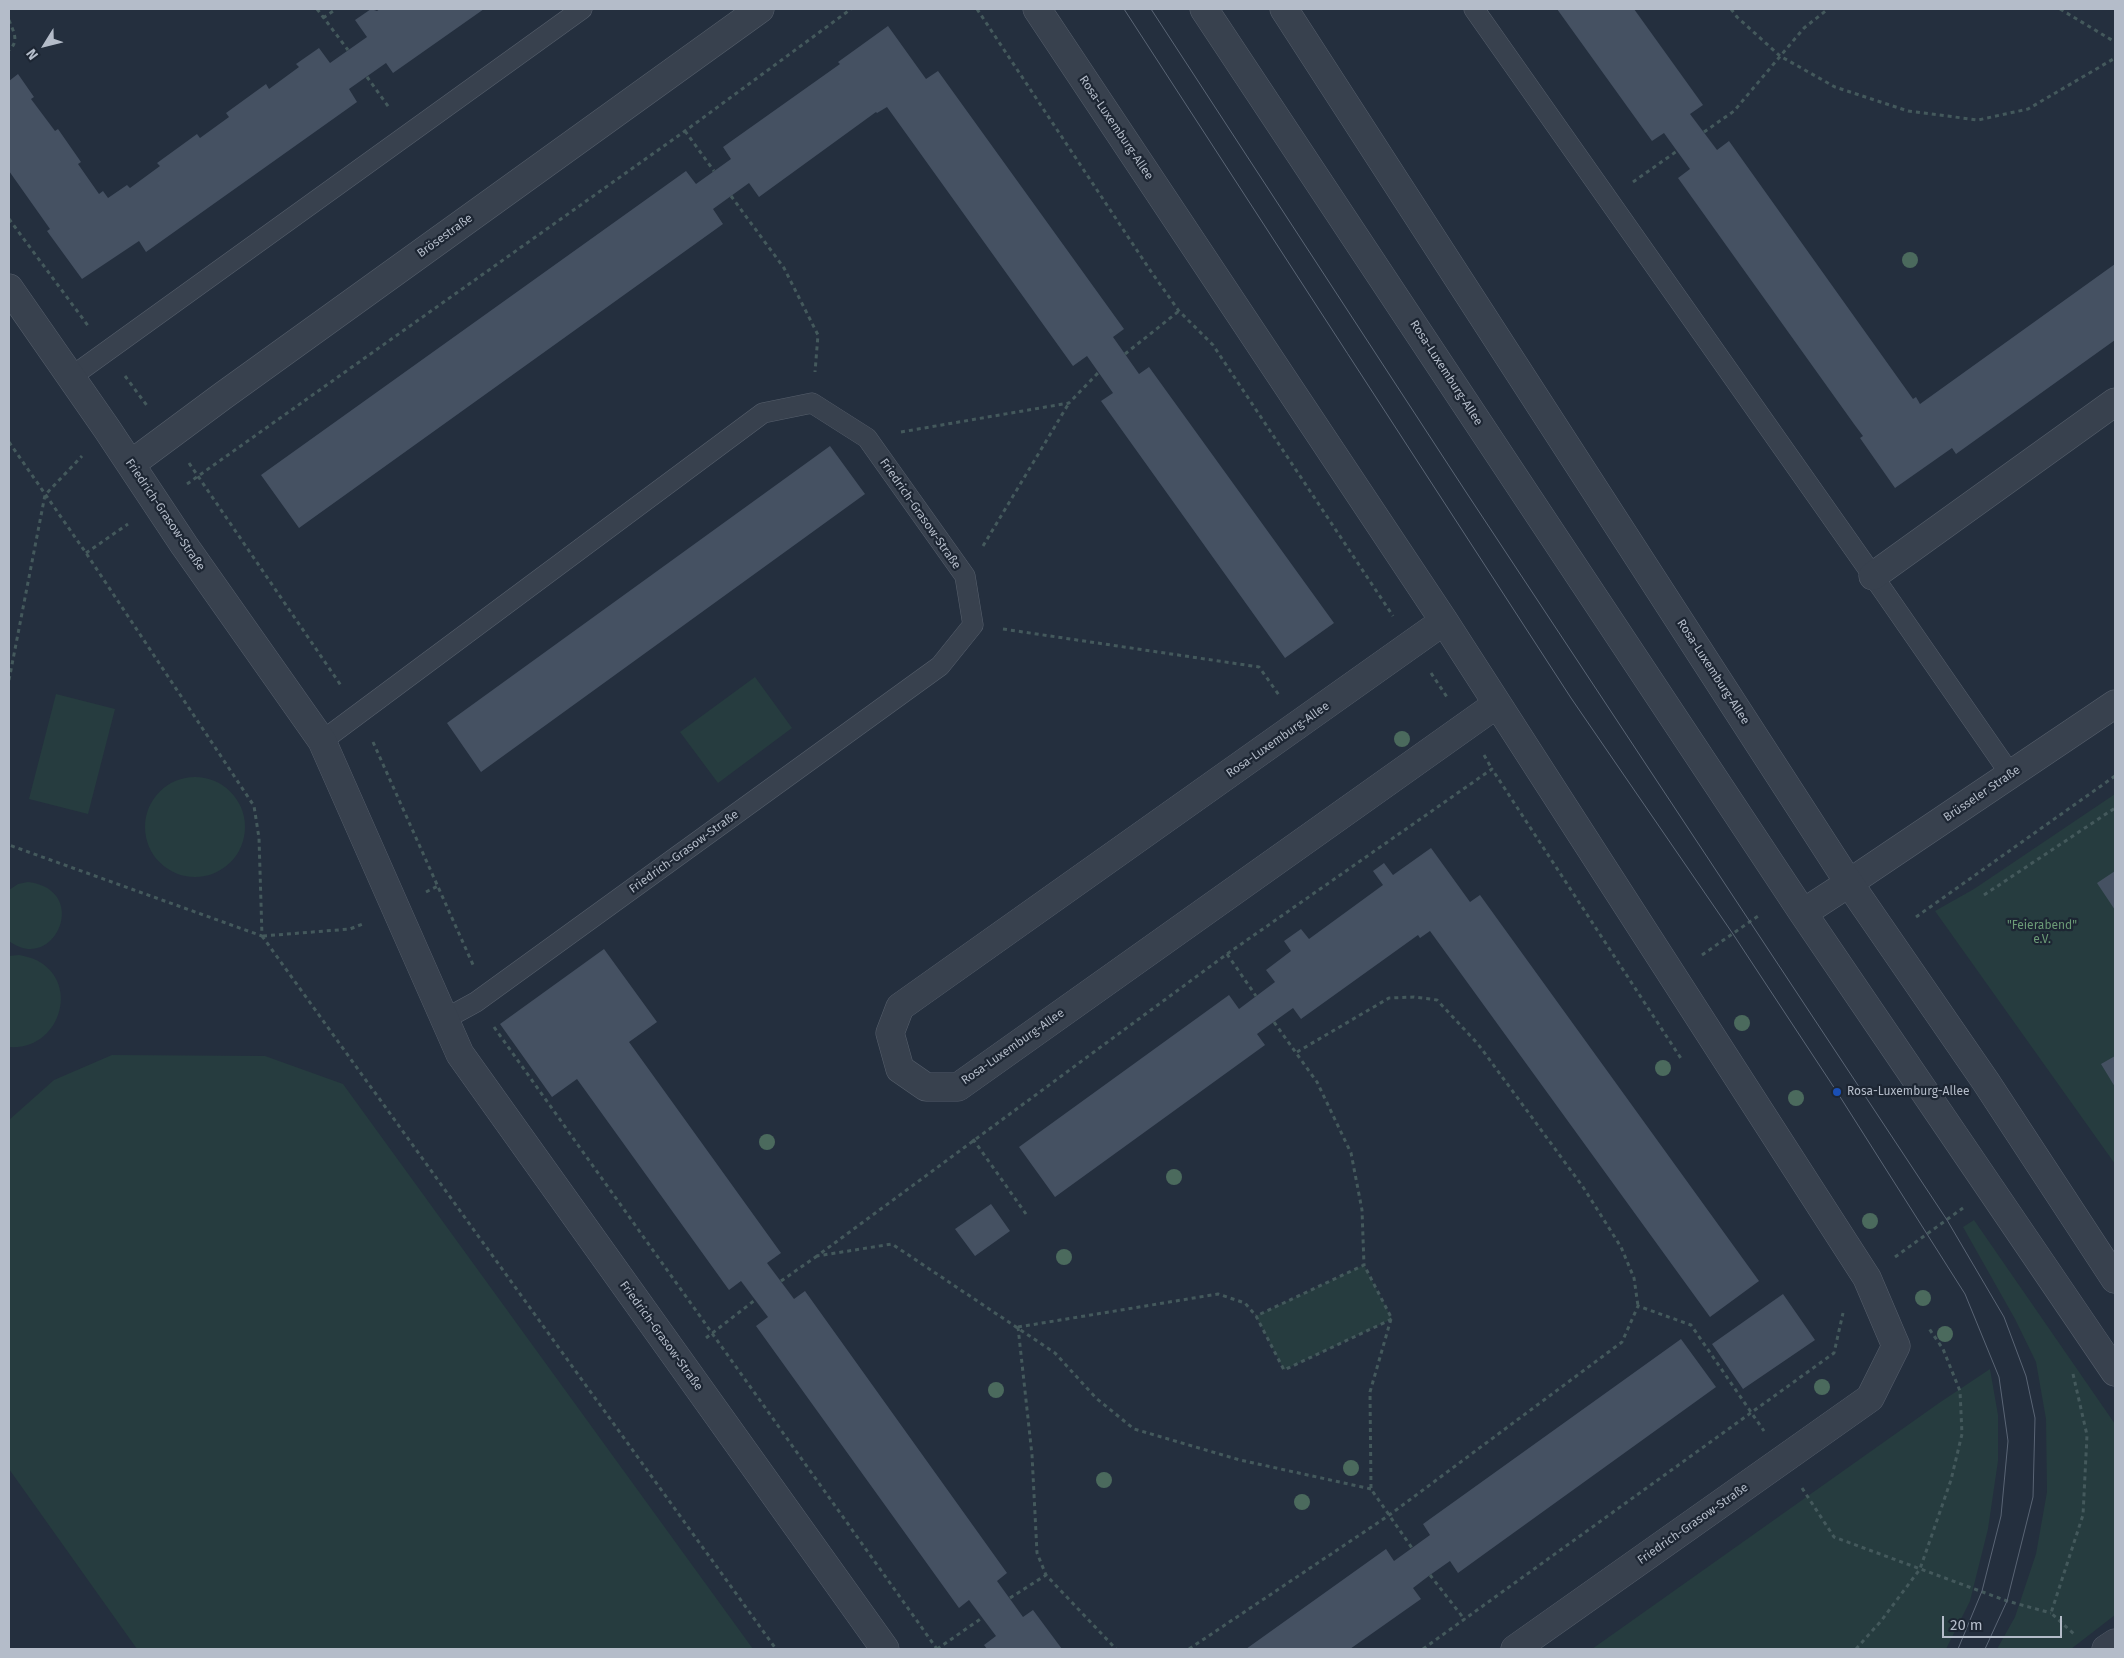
<!DOCTYPE html>
<meta charset="utf-8">
<style>
body{margin:0}
#map{position:relative;width:2124px;height:1658px;overflow:hidden;background:#242f3e;font-family:"Fira Sans",sans-serif}
canvas{display:block}
.frame{position:absolute;inset:0;border:10px solid #b4bcc9;pointer-events:none}
.north{position:absolute;left:20px;top:20px;width:50px;height:50px;-webkit-text-stroke:4px #1d2633;paint-order:stroke;rotate:234deg;font-size:14px;font-weight:700;line-height:20px;text-align:center;color:#b4bcc9}
.north::after{content:'';display:block;margin:auto;width:18px;height:22px;background:#b4bcc9;clip-path:polygon(50% 0,100% 100%,50% 72%,0 100%)}
.scale{position:absolute;left:1942px;top:1616px;width:120px;height:22px;box-sizing:border-box;border:2px solid #b4bcc9;border-top:0;padding-left:6px;font-size:15px;line-height:18px;white-space:nowrap;color:#b4bcc9;-webkit-text-stroke:4px #1d2633;paint-order:stroke}
</style>
<div id="map">
<canvas width="2124" height="1658"></canvas>
<div class="frame"></div>
<div class="north">N</div>
<div class="scale">20 m</div>
</div>
<script>
const c = document.querySelector('canvas').getContext('2d');
c.lineJoin = 'round';
function fillPath(path, color) {
  c.fillStyle = color;
  c.fill(path, 'evenodd');
}
function trace(path, color, width, dash) {
  c.strokeStyle = color;
  c.lineWidth = width;
  c.lineCap = dash ? 'butt' : 'round';
  c.setLineDash(dash || []);
  c.stroke(path);
}
function write(font, color, halo, rows, align = 'center') {
  c.font = font + ' "Fira Sans",sans-serif';
  c.lineWidth = 4.5;
  c.setLineDash([]);
  c.textBaseline = 'middle';
  c.strokeStyle = halo;
  c.fillStyle = color;
  for (const [text, x, y, turn = 0] of rows) {
    c.save();
    c.translate(x, y);
    c.rotate((+turn || 0) * Math.PI / 180);
    c.textAlign = isNaN(turn) ? turn : align;
    if (halo) c.strokeText(text, 0, 0);
    c.fillText(text, 0, 0);
    c.restore();
  }
}
fillPath(new Path2D(`
 M 755,677 L 792,728 L 718,783 L 680,732 Z
 M 56,694 L 115,709 L 88,814 L 29,799 Z
 M145 827a50 50 0 1 1 100 0a50 50 0 1 1-100 0Z
 M 2115,794 L 2115,1164 L 1935,911 L 1974,889 Z
 M 28,882 C 92,890 54,975 9,941 L 9,890 L 18,884 Z
 M 19,955 C 24,956 29,957 34,959 C 82,980 61,1051 9,1047 L 9,956 Z
 M 112,1055 L 265,1056 L 343,1084 L 753,1649 L 137,1649 L 9,1469 L 9,1120 L 54,1080 Z
 M 1974,1220 L 2115,1424 L 2115,1615 L 2071,1649 L 1997,1649 L 2015,1617 L 2036,1554 L 2047,1492 L 2046,1419 L 2036,1362 L 2015,1319 L 1963,1227 Z
 M 1364,1265 L 1392,1319 L 1284,1370 L 1256,1316 Z
 M 1990,1369 L 1998,1415 L 1998,1461 L 1988,1529 L 1970,1601 L 1946,1649 L 1592,1649 L 1939,1403 Z`), '#263c3f');
fillPath(new Path2D(`
 M 371,9 L 377,11 L 380,9 L 484,9 L 393,73 L 386,63 L 349,89 L 357,102 L 146,252 L 139,241 L 82,279 L 47,231 L 50,229 L 9,171 L 9,81 L 18,74 L 34,97 L 31,99 L 55,131 L 58,129 L 81,162 L 78,164 L 99,194 L 103,191 L 108,198 L 127,185 L 130,188 L 160,166 L 157,163 L 197,134 L 200,138 L 229,117 L 226,113 L 266,84 L 269,89 L 299,67 L 296,64 L 319,48 L 330,63 L 367,37 L 355,20 Z
 M 1557,9 L 1634,9 L 1703,105 L 1690,114 L 1717,150 L 1729,141 L 1913,399 L 1916,397 L 1920,404 L 2115,264 L 2115,340 L 1956,454 L 1952,448 L 1895,488 L 1860,438 L 1863,436 L 1854,424 L 1678,178 L 1690,169 L 1664,133 L 1652,141 Z
 M 888,26 L 926,79 L 938,71 L 1124,329 L 1113,337 L 1139,374 L 1149,367 L 1334,623 L 1285,658 L 1101,401 L 1113,393 L 1087,356 L 1073,366 L 887,107 L 877,113 L 876,112 L 759,197 L 749,183 L 713,209 L 723,224 L 299,528 L 261,475 L 686,171 L 696,184 L 731,159 L 723,147 L 840,64 L 838,62 Z
 M 830,446 L 865,494 L 481,772 L 447,723 Z
 M 1431,848 L 1470,902 L 1480,895 L 1759,1281 L 1710,1317 L 1430,931 L 1420,938 L 1418,935 L 1301,1019 L 1293,1008 L 1257,1034 L 1265,1045 L 1055,1197 L 1019,1147 L 1229,995 L 1239,1009 L 1275,982 L 1266,970 L 1291,951 L 1284,941 L 1301,929 L 1309,939 L 1383,885 L 1373,871 L 1384,863 L 1393,875 Z
 M 2115,871 L 2115,910 L 2097,883 Z
 M 604,949 L 657,1022 L 629,1042 L 781,1253 L 767,1263 L 794,1299 L 805,1291 L 1007,1573 L 997,1581 L 1023,1617 L 1033,1610 L 1062,1649 L 987,1649 L 984,1645 L 996,1636 L 969,1600 L 959,1608 L 756,1326 L 768,1317 L 741,1281 L 729,1290 L 577,1079 L 552,1097 L 500,1024 Z
 M 2115,1056 L 2115,1087 L 2101,1064 Z
 M 991,1204 L 1010,1231 L 975,1256 L 955,1229 Z
 M 1783,1294 L 1815,1340 L 1743,1389 L 1712,1344 Z
 M 1681,1339 L 1716,1387 L 1487,1552 L 1458,1573 L 1450,1561 L 1430,1575 L 1413,1588 L 1421,1599 L 1350,1649 L 1246,1649 L 1386,1549 L 1394,1561 L 1430,1535 L 1423,1524 Z`), '#455162');
const service = new Path2D(`
 M 1474,9 L 1873,576 L 2011,775
 M 71,377 L 582,9
 M 322,741 L 763,413 L 812,403 L 867,438 L 965,576 L 973,625 L 940,666 L 476,1002 L 445,1019`);
const minor = new Path2D(`
 M 1037,9 L 1444,621 L 1672,975 L 1867,1278 L 1896,1346 L 1870,1398 L 1515,1649
 M 9,288 L 107,429 L 184,545 L 322,741 L 460,1054 L 885,1649
 M 131,464 L 224,395 L 760,9
 M 1873,576 L 2115,402
 M 1444,621 L 900,1007 L 890,1033 L 900,1069 L 926,1087 L 958,1087 L 1497,704
 M 1849,883 L 2115,704
 M 2106,1649 L 2115,1643`);
const tertiary = new Path2D(`
 M 1204,9 L 1803,913 L 2115,1372
 M 1284,9 L 1849,883 L 1986,1082 L 2115,1279
 M 1803,913 L 1849,883`);
trace(service, '#565f6c', 21);
trace(minor, '#565f6c', 29);
trace(tertiary, '#565f6c', 29);
trace(new Path2D(`
 M 317,9 L 348,50
 M 977,9 L 1152,273 L 1179,311 L 1213,345 L 1393,616
 M 1731,9 L 1737,17 L 1780,56 L 1835,87 L 1908,111 L 1978,120 L 2028,109 L 2115,58
 M 2060,9 L 2115,42
 M 323,18 L 336,9
 M 9,20 C 13,31 20,41 9,50
 M 367,77 L 390,109
 M 685,131 L 714,171
 M 1704,132 L 1734,111 L 1804,28 L 1828,9
 M 1633,182 L 1677,151
 M 731,196 L 784,268 L 818,335 L 815,372
 M 9,219 L 89,327
 M 1125,354 L 1179,311
 M 125,376 L 148,407
 M 901,432 L 1069,403 L 1098,373
 M 9,442 L 86,553 L 254,806 L 259,838 L 262,936 L 9,845
 M 189,463 L 342,687
 M 187,484 L 685,131 L 851,9
 M 983,546 L 1069,403
 M 86,553 L 128,524
 M 1003,629 L 1259,667 L 1279,695
 M 1431,673 L 1447,697
 M 9,680 L 45,495 L 82,456
 M 373,742 L 474,967
 M 1484,755 L 1492,769
 M 426,892 L 438,886
 M 1984,895 L 2115,808
 M 1916,917 L 2115,776
 M 262,936 L 776,1649
 M 263,936 L 350,929 L 365,923
 M 1227,954 L 1256,996
 M 1702,955 L 1761,914
 M 1274,1022 L 1317,1082 L 1351,1153 L 1362,1210 L 1364,1265
 M 494,1027 L 937,1649
 M 1297,1052 L 1389,998 L 1414,997 L 1437,1000 L 1478,1044 L 1583,1187 L 1621,1247 L 1634,1278 L 1638,1306
 M 973,1139 L 1026,1214
 M 1895,1257 L 1963,1208
 M 781,1281 L 817,1256
 M 1391,1319 L 1370,1392 L 1371,1489 L 1412,1548
 M 1018,1327 L 1218,1294 L 1245,1303 L 1256,1316 L 1284,1370 L 1392,1319 L 1364,1265 L 1256,1316
 M 1018,1327 L 1032,1455 L 1037,1553 L 1046,1575 L 1116,1649
 M 706,1338 L 755,1300
 M 2073,1374 L 2087,1435 L 2083,1515 L 2051,1613 L 2075,1635
 M 1802,1488 L 1834,1537 L 2007,1601 L 2051,1613
 M 1371,1489 L 1240,1460 L 1134,1429 L 1096,1398 L 1055,1353 L 892,1244 L 817,1256 L 1227,954 L 1492,769 L 1682,1060
 M 1430,1575 L 1465,1620
 M 1010,1598 L 1046,1575
 M 937,1649 L 982,1618
 M 1189,1649 L 1388,1516 L 1622,1342 L 1638,1306 L 1691,1325 L 1764,1431
 M 1423,1649 L 1834,1353 L 1843,1313
 M 1856,1649 L 1881,1621 L 1920,1569 L 1951,1480 L 1962,1434 L 1960,1391 L 1943,1349 L 1928,1327`), '#44595c', 3, [4, 4]);
trace(service, '#38414e', 20);
trace(minor, '#38414e', 28);
trace(tertiary, '#38414e', 28);
trace(new Path2D(`
 M 1124,9 L 1571,698 L 1733,934 L 1837,1092 L 1965,1294 L 1999,1377 L 2008,1441 L 2001,1516 L 1982,1591 L 1958,1649
 M 1151,9 L 1466,492 L 1947,1220 L 2004,1317 L 2026,1376 L 2035,1418 L 2033,1497 L 2007,1601 L 1985,1649`), '#5a6575', 1);
c.fillStyle = '#4b6a5d';
for (const [x, y] of [
 [1910,260],
 [1402,739],
 [1742,1023],
 [1663,1068],
 [1796,1098],
 [767,1142],
 [1174,1177],
 [1870,1221],
 [1064,1257],
 [1923,1298],
 [1945,1334],
 [1822,1387],
 [996,1390],
 [1351,1468],
 [1104,1480],
 [1302,1502]
]) {
  c.beginPath();
  c.arc(x, y, 8, 0, 2 * Math.PI);
  c.fill();
}
for (const [x, y, r, color] of [
 [1837,1092,5,"#1a4fb4"]
]) {
  const dot = new Path2D();
  dot.arc(x, y, r, 0, 2 * Math.PI);
  c.fillStyle = color;
  c.fill(dot);
  trace(dot, '#1d2633', 2);
}
write('12px', '#b4bcc9', '#1d2633', [
 ["Rosa-Luxemburg-Allee",1116,128,56],
 ["Brösestraße",445,236,-36],
 ["Rosa-Luxemburg-Allee",1446,373,57],
 ["Friedrich-Grasow-Straße",920,514,55],
 ["Friedrich-Grasow-Straße",165,515,56],
 ["Rosa-Luxemburg-Allee",1713,672,57],
 ["Rosa-Luxemburg-Allee",1278,740,-35],
 ["Brüsseler Straße",1982,794,-34],
 ["Friedrich-Grasow-Straße",684,852,-36],
 ["Rosa-Luxemburg-Allee",1013,1047,-35],
 ["Friedrich-Grasow-Straße",661,1336,54],
 ["Friedrich-Grasow-Straße",1693,1524,-35]
]);
write('12px', '#6b9a76', '#1d2633', [
 ["\"Feierabend\"",2042,926],
 ["e.V.",2042,940]
]);
write('12px', '#b4bcc9', '#1d2633', [
 ["Rosa-Luxemburg-Allee",1847,1092]
], 'left');
</script>
